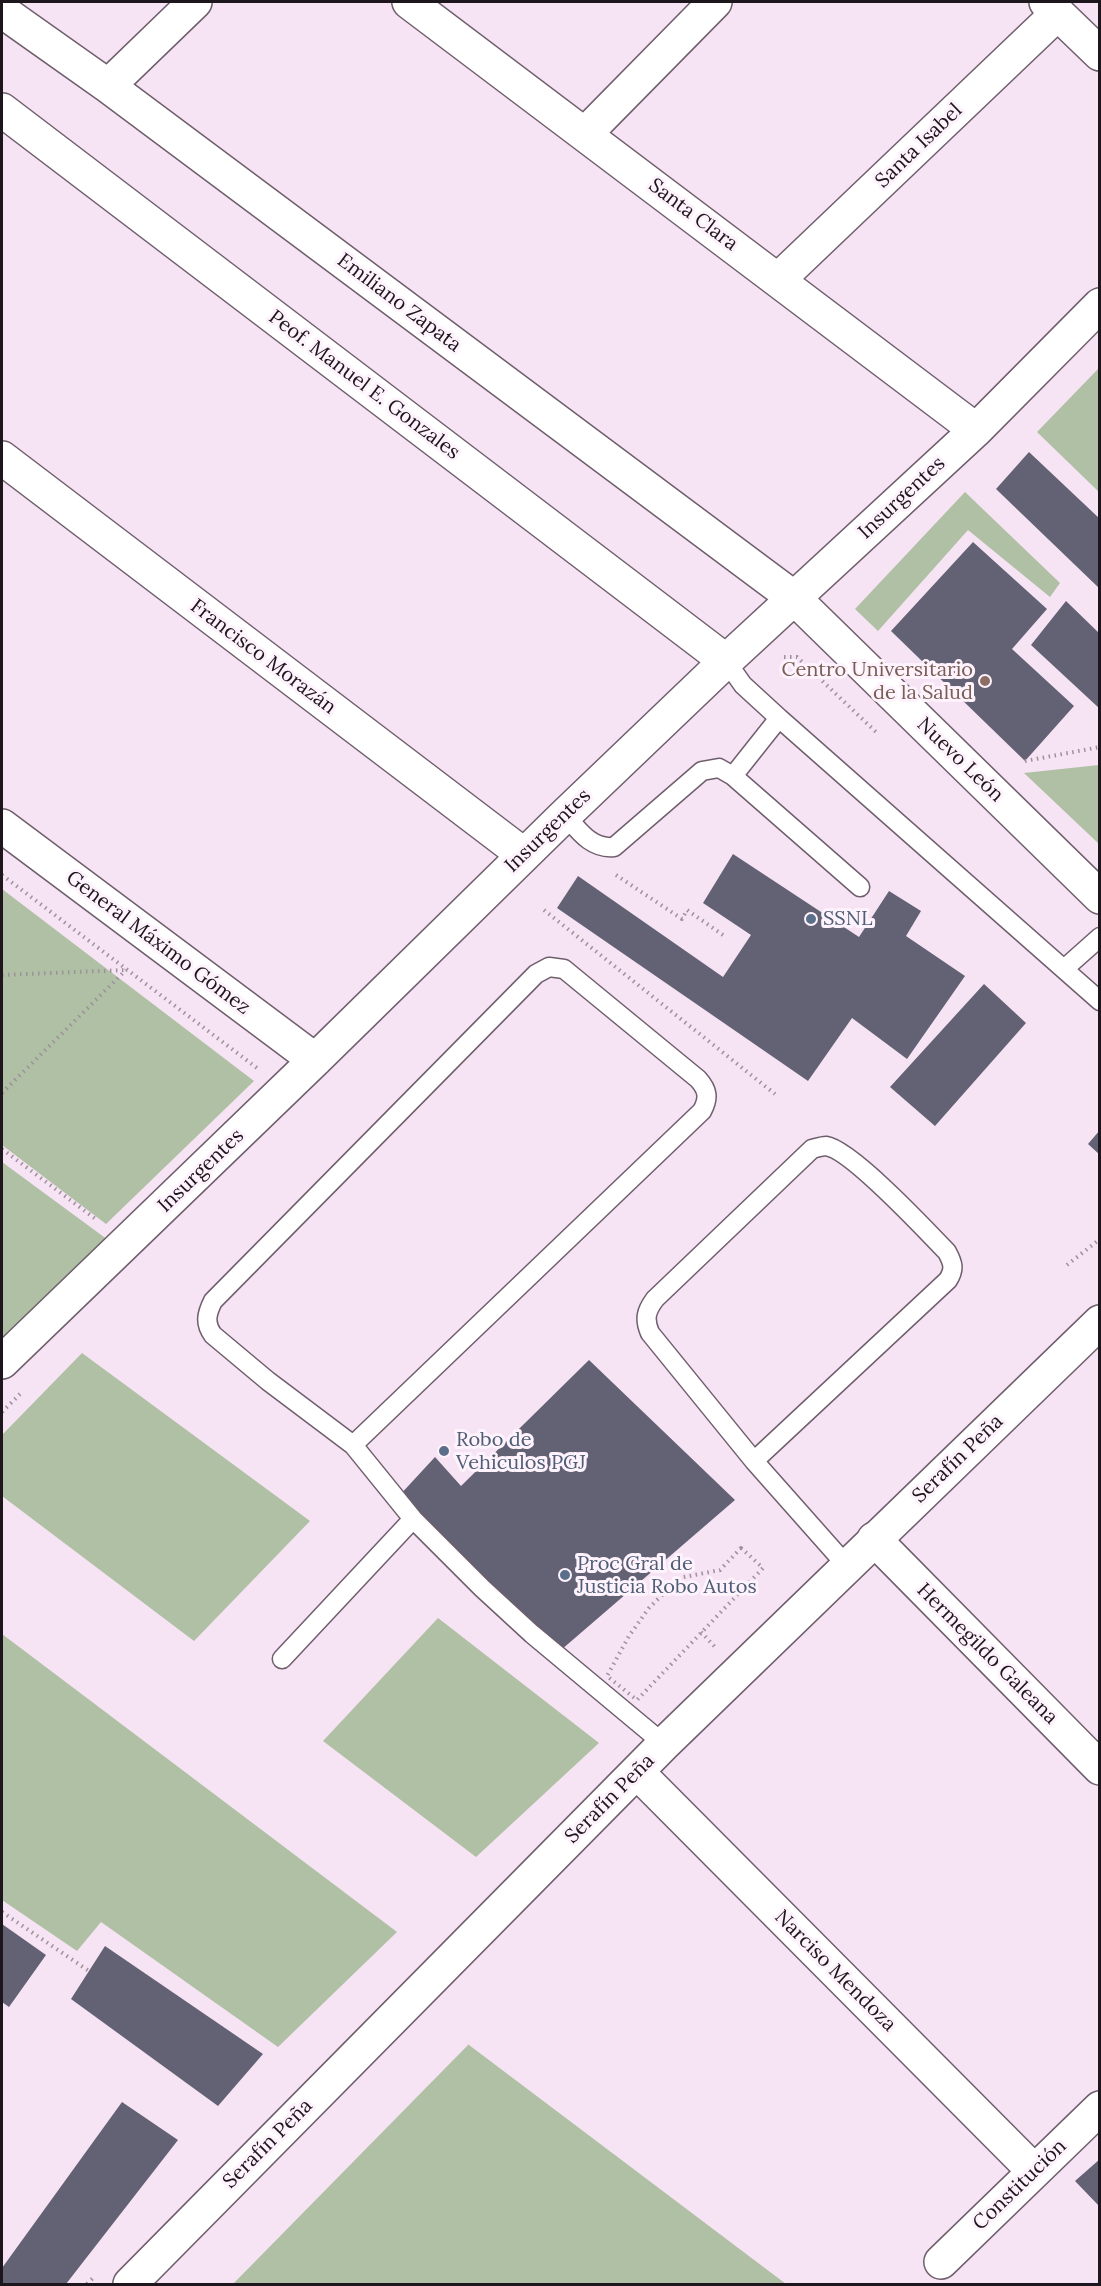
<!DOCTYPE html>
<meta charset="utf-8">
<style>
body{margin:0}
#map{position:relative;width:1101px;height:2286px;overflow:hidden;background:#f6e3f3;font-family:Lora,serif}
canvas{display:block}
.frame{position:absolute;inset:0;border:3px solid #1d161c;pointer-events:none}
</style>
<div id="map">
<canvas width="1101" height="2286"></canvas>
<div class="frame"></div>
</div>
<script>
const c = document.querySelector('canvas').getContext('2d');
c.lineJoin = 'round';
function fillPath(path, color) {
  c.fillStyle = color;
  c.fill(path, 'evenodd');
}
function trace(path, color, width, dash) {
  c.strokeStyle = color;
  c.lineWidth = width;
  c.lineCap = dash ? 'butt' : 'round';
  c.setLineDash(dash || []);
  c.stroke(path);
}
function write(font, color, halo, rows, align = 'center') {
  c.font = font + ' Lora,serif';
  c.lineWidth = 6;
  c.setLineDash([]);
  c.textBaseline = 'middle';
  c.strokeStyle = halo;
  c.fillStyle = color;
  for (const [text, x, y, turn = 0] of rows) {
    c.save();
    c.translate(x, y);
    c.rotate((+turn || 0) * Math.PI / 180);
    c.textAlign = isNaN(turn) ? turn : align;
    if (halo) c.strokeText(text, 0, 0);
    c.fillText(text, 0, 0);
    c.restore();
  }
}
fillPath(new Path2D(`
 M 1099,368 L 1099,492 L 1037,432 Z
 M 965,492 L 1060,583 L 1050,597 L 968,530 L 878,631 L 855,609 Z
 M 1099,765 L 1100,765 L 1099,844 L 1024,773 Z
 M 2,889 L 254,1081 L 106,1224 L 2,1145 Z
 M 2,1162 L 108,1240 L 2,1343 Z
 M 82,1353 L 310,1521 L 194,1641 L 2,1496 L 2,1435 Z
 M 438,1618 L 599,1743 L 476,1857 L 323,1741 Z
 M 2,1634 L 397,1932 L 278,2047 L 101,1922 L 77,1951 L 2,1900 Z
 M 469,2044 L 469,2045 L 786,2284 L 233,2284 Z`), '#afc0a4');
fillPath(new Path2D(`
 M 1029,452 L 1100,519 L 1100,589 L 996,489 Z
 M 973,542 L 1047,609 L 1012,649 L 1074,706 L 1025,761 L 891,631 Z
 M 1066,601 L 1100,634 L 1100,709 L 1031,645 Z
 M 733,854 L 859,937 L 889,891 L 921,911 L 906,936 L 965,976 L 907,1059 L 852,1018 L 808,1081 L 557,908 L 578,876 L 723,977 L 751,935 L 703,903 Z
 M 984,984 L 1026,1023 L 935,1126 L 890,1087 Z
 M 1100,1130 L 1100,1155 L 1088,1144 Z
 M 589,1360 L 735,1500 L 561,1650 L 398,1497 L 435,1457 L 461,1486 Z
 M 2,1924 L 46,1955 L 9,2007 L 2,2002 Z
 M 105,1946 L 263,2054 L 218,2106 L 71,1999 Z
 M 122,2102 L 178,2140 L 66,2284 L 2,2284 L 2,2268 Z
 M 1100,2159 L 1100,2207 L 1075,2181 Z`), '#636275');
const lane = new Path2D(`
 M 726,661 L 743,685 L 779,718 L 733,776
 M 779,718 L 1100,1001
 M 565,815 C 579,831 591,849 614,847 L 702,771 L 719,768 L 733,776 L 860,887
 M 1064,969 L 1100,937
 M 353,1445 L 702,1111 C 709,1098 708,1090 698,1079 L 564,969 L 549,967 L 536,974 L 213,1301 C 207,1313 204,1323 213,1335 L 268,1381 L 353,1445 L 413,1519 L 482,1588 L 532,1634 L 664,1744
 M 754,1461 L 948,1280 C 955,1269 953,1263 947,1252 C 927,1231 850,1149 826,1146 C 822,1146 816,1148 812,1149 L 655,1299 C 646,1311 644,1319 650,1333 L 754,1461 L 847,1566
 M 282,1659 L 413,1519`);
const street = new Path2D(`
 M 409,2 L 976,430
 M 1046,2 L 1100,54
 M 2,11 L 108,86 L 794,598 L 1100,897
 M 108,86 L 195,2
 M 2,110 L 726,661
 M 585,134 L 715,2
 M 779,279 L 1058,13
 M 2,458 L 524,855
 M 2,826 L 315,1060
 M 2,1362 L 315,1060 L 565,815 L 726,661 L 976,430 L 1100,305
 M 874,1539 L 1100,1768
 M 637,1772 L 1034,2171
 M 941,2262 L 1100,2108`);
const secondary = new Path2D(`
 M 130,2284 L 664,1744 L 1100,1322`);
trace(lane, '#6f5f6d', 21);
trace(street, '#6f5f6d', 36);
trace(secondary, '#6f5f6d', 36);
trace(new Path2D(`
 M 784,657 L 797,657 L 876,732
 M 1025,761 L 1100,747
 M 2,875 L 257,1068
 M 616,875 L 682,919 L 687,910 L 723,935
 M 544,910 L 775,1094
 M 2,975 L 126,970
 M 2,1093 L 126,970
 M 2,1149 L 97,1220
 M 1067,1265 L 1100,1239
 M 2,1412 L 20,1394
 M 741,1548 L 763,1568 L 637,1700 L 607,1676 L 629,1636 L 649,1608 L 679,1578 L 720,1570 Z
 M 701,1632 L 715,1647
 M 2,1912 L 89,1971
 M 87,2284 L 94,2277`), '#9e909c', 4, [1.5, 4.5]);
trace(lane, '#fff', 18);
trace(street, '#fff', 33);
trace(secondary, '#fff', 33);
for (const [x, y, r, color] of [
 [985,681,6,"#8d6e63"],
 [811,919,6,"#5c6f8a"],
 [444,1451,6,"#5c6f8a"],
 [565,1575,6,"#5c6f8a"]
]) {
  const dot = new Path2D();
  dot.arc(x, y, r, 0, 2 * Math.PI);
  c.fillStyle = color;
  c.fill(dot);
  trace(dot, '#fef3fd', 2);
}
write('20px', '#1d161c', '#fef3fd', [
 ["Santa Isabel",919,146,-44],
 ["Santa Clara",693,215,37],
 ["Emiliano Zapata",399,303,37],
 ["Peof. Manuel E. Gonzales",364,385,37],
 ["Insurgentes",902,498,-43],
 ["Francisco Morazán",263,657,37],
 ["Nuevo León",960,760,44],
 ["Insurgentes",548,831,-44],
 ["General Máximo Gómez",158,943,37],
 ["Insurgentes",201,1171,-44],
 ["Serafín Peña",958,1459,-44],
 ["Hermegildo Galeana",987,1654,45],
 ["Serafín Peña",610,1799,-45],
 ["Narciso Mendoza",835,1971,45],
 ["Serafín Peña",268,2144,-45],
 ["Constitución",1020,2185,-44]
]);
write('20px', '#785e54', '#fef3fd', [
 ["Centro Universitario",973,670],
 ["de la Salud",973,693]
], 'right');
write('20px', '#4e5e75', '#fef3fd', [
 ["SSNL",823,919],
 ["Robo de",456,1440],
 ["Vehiculos PGJ",456,1463],
 ["Proc Gral de",577,1564],
 ["Justicia Robo Autos",577,1587]
], 'left');
</script>
